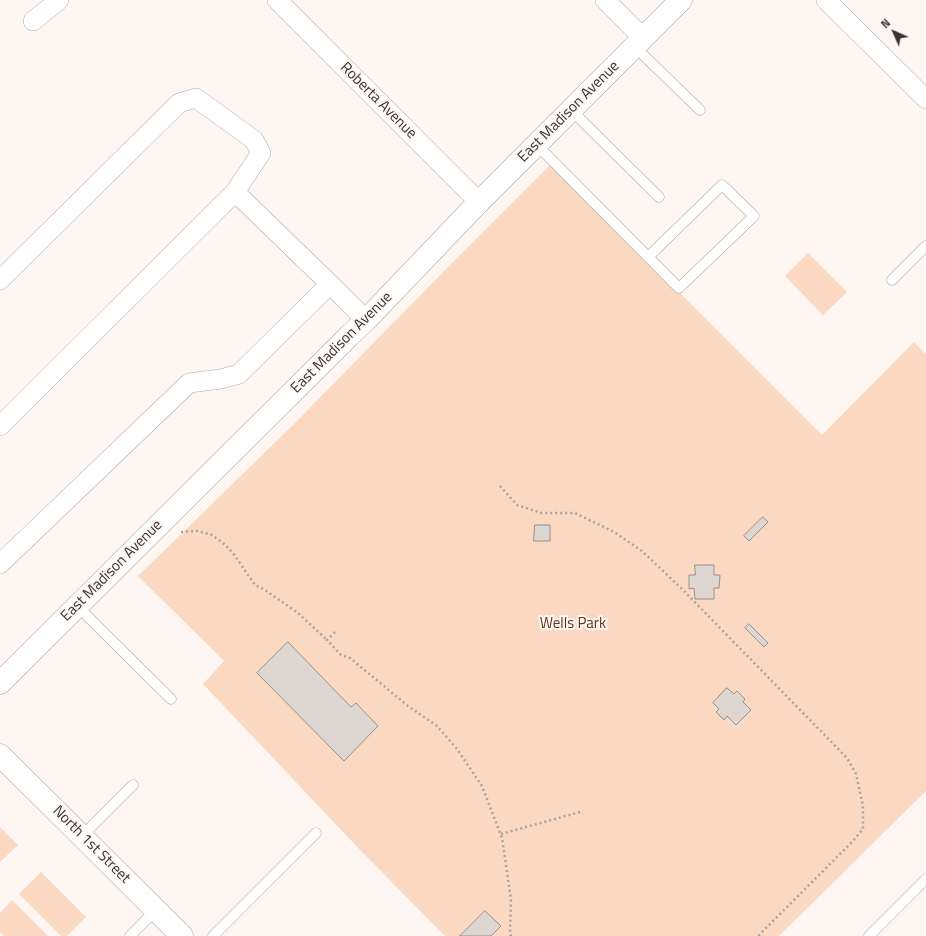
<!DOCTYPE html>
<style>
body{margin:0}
#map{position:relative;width:926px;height:936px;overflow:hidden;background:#fef6f2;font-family:"Titillium Web",sans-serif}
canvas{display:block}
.north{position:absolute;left:874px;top:12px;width:40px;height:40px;-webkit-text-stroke:3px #fef6f2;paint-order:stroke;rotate:315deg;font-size:11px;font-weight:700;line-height:16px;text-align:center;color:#373432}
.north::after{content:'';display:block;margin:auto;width:14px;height:18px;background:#373432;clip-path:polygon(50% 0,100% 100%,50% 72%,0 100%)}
</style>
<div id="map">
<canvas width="926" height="936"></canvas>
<div class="north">N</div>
</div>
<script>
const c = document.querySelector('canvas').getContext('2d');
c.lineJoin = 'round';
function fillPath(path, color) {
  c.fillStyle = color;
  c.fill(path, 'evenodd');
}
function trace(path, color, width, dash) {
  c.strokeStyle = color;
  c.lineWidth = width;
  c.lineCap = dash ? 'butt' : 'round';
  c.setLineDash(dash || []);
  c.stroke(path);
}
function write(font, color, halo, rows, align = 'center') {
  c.font = font + ' "Titillium Web",sans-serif';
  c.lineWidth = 4;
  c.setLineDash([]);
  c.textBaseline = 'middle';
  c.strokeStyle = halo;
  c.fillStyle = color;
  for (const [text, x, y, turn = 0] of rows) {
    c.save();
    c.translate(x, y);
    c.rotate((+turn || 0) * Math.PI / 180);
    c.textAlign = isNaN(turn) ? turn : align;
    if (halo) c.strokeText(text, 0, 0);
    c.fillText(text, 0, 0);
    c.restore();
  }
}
fillPath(new Path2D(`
 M 551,164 L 822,435 L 914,342 L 926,355 L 926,791 L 779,936 L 445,936 L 362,852 L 203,684 L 224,661 L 138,576 L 294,424 L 449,266 Z
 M 808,253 L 847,292 L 823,315 L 785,276 Z
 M 0,827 L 18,845 L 0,862 Z
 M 41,872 L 86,917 L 67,936 L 61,936 L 19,894 Z
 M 12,900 L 48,936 L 4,936 L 0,932 L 0,913 Z`), '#fad8c2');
const building = new Path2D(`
 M 763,517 L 768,522 L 749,541 L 744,536 Z
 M 535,525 L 550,525 L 550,541 L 534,541 Z
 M 695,565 L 714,565 L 714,575 L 720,575 L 719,588 L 714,588 L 714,599 L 695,599 L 694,588 L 689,589 L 689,575 L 695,575 Z
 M 749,624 L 768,643 L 764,647 L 745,628 Z
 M 288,642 L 351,707 L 356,703 L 378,726 L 344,761 L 257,673 Z
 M 727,688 L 734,694 L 737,691 L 745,699 L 743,702 L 751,710 L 736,725 L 727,716 L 724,720 L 716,712 L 719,709 L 713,703 Z
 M 485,911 L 501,926 L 491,936 L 460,936 Z`);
fillPath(building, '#ddd6d1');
trace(building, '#98918d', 1);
const lane = new Path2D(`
 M 635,47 L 700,110
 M 571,110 L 659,197
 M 537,145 L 679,288 L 754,216 L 722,185 L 648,257
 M 892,280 L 926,246
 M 77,606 L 171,699
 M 82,836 L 133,785
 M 130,936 L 156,910
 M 213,936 L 316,833
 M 869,936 L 926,879`);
const street = new Path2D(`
 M 277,0 L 479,202
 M 605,0 L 643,38
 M 826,0 L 926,99
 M 33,21 L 59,0
 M 235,192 L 330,284 L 366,320
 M 0,280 L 179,103 L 196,98 L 254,140 L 261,153 L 235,192 L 0,426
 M 0,564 L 189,383 L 221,379 L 239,374 L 330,284`);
const secondary = new Path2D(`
 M 0,683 L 349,336 L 366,320 L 479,202 L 681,0
 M 0,755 L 182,936`);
trace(lane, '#b0a9a5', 11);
trace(street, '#b0a9a5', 20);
trace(secondary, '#b0a9a5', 23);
trace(new Path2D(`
 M 500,486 L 517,505 L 541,513 L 575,513 L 614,532 L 642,551 L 682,589 L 847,758 L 856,774 L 863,806 L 863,829 L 852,842 L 758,936
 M 181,532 L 197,531 L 212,535 L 223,543 L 233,553 L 255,585 L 265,590 L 298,613 L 327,640
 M 335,632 L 327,640 L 341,655 L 350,658 L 408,706 L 437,726 L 457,749 L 482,786 L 502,838 L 511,899 L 510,932 L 511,936
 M 501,834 L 580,812`), '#a9a3a0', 2.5, [2, 3]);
trace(lane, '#fff', 10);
trace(street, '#fff', 19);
trace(secondary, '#fff', 22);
write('15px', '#373432', '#fef6f2', [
 ["Roberta Avenue",378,101,45],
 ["East Madison Avenue",569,112,-45],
 ["East Madison Avenue",342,343,-45],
 ["East Madison Avenue",112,571,-45],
 ["North 1st Street",91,845,45]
]);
write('15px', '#613516', '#fef6f2', [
 ["Wells Park",573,624]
]);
</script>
